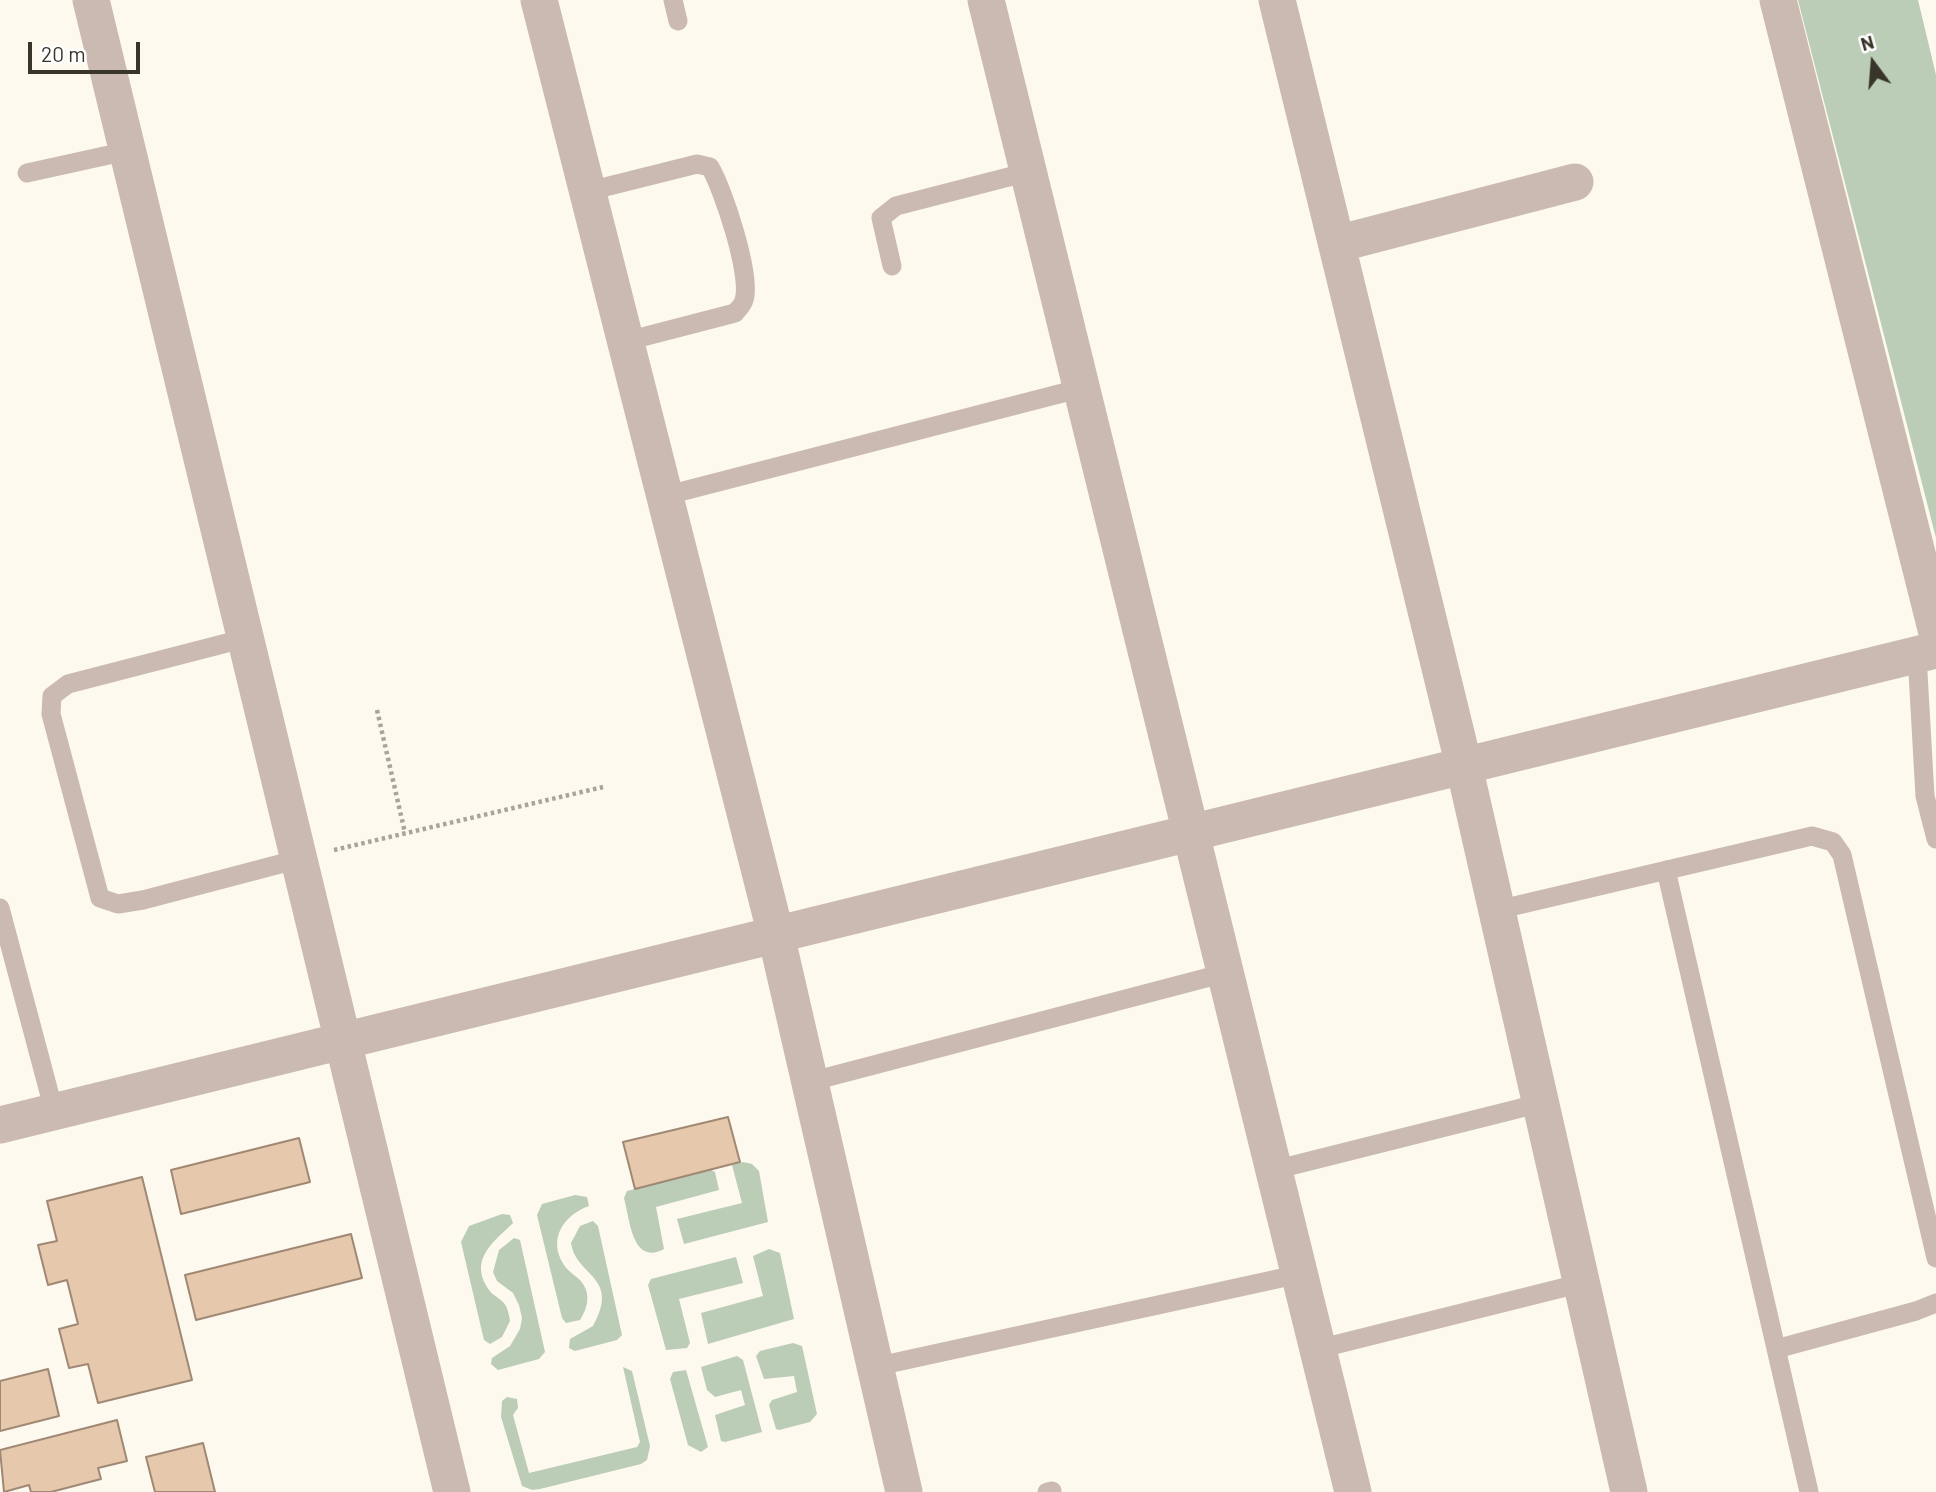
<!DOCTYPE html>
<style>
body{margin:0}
#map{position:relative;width:1936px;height:1492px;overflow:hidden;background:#fef9ee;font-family:Barlow,sans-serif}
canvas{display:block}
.north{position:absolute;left:1838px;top:28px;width:70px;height:70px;-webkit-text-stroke:5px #fff;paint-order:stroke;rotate:344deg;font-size:19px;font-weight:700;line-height:28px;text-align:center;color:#3a352a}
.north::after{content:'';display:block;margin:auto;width:24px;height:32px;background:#3a352a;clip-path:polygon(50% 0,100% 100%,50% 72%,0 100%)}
.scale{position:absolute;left:28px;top:42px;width:112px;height:32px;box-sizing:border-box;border:4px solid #3a352a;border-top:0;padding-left:9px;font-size:21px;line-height:24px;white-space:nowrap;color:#3a352a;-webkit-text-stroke:5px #fff;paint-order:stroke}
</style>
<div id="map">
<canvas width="1936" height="1492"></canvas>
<div class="north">N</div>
<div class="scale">20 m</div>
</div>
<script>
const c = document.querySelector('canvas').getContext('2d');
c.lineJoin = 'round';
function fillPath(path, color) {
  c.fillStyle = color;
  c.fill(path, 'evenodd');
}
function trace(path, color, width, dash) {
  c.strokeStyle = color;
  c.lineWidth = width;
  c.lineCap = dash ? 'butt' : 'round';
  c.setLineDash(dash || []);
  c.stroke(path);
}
fillPath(new Path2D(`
 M 1798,0 L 1918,0 L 1936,75 L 1936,538 Z
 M 743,1162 L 752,1164 L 759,1171 L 768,1222 L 684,1244 L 677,1219 L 742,1203 L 732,1165 Z
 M 711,1170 L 715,1172 L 719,1190 L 656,1207 L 664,1249 C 632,1266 630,1220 624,1198 L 627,1191 Z
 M 575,1195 L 587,1197 L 589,1206 C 564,1215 547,1239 564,1265 C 569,1273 579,1277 583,1284 C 591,1296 587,1309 580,1320 L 566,1323 L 562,1318 L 537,1215 L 542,1204 Z
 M 502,1214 L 510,1215 L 513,1223 C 496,1240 469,1258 487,1287 C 496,1302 507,1295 510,1321 L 502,1337 L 490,1344 L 484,1340 L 461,1242 L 469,1226 Z
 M 593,1221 L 598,1226 L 622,1335 L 617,1340 L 575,1351 L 569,1348 L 570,1339 L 593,1326 C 621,1276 576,1277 571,1243 L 580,1226 Z
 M 514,1238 L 520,1240 L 545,1352 L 539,1359 L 498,1370 L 491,1364 L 492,1358 L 510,1346 L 520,1329 L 522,1318 L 519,1305 L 513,1293 L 497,1281 L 493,1272 L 499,1250 Z
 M 769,1249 L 780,1253 L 794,1319 L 708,1344 L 701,1313 L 763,1296 L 753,1256 Z
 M 736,1257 L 743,1283 L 679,1299 L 690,1343 L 687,1348 L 666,1350 L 648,1285 L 651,1279 Z
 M 793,1343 L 802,1346 L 817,1414 L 810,1422 L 779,1430 L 776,1429 L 769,1405 L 772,1400 L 797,1392 L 794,1376 L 764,1379 L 756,1356 L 760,1351 Z
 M 737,1356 L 743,1360 L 762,1432 L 725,1442 L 721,1441 L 715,1415 L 745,1405 L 741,1390 L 715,1397 L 707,1390 L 701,1367 Z
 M 623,1367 L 632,1371 L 650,1446 L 647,1460 L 641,1464 L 540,1489 L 532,1490 L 522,1486 L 501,1417 L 502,1401 L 507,1397 L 517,1399 L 518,1408 L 513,1415 L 529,1473 L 637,1447 L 640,1442 Z
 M 686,1370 L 708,1447 L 701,1452 L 688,1445 L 670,1379 L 673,1372 Z`), '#bbccb7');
const building = new Path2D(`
 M 728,1117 L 740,1162 L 635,1189 L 623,1142 Z
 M 299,1138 L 310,1182 L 181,1214 L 171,1170 Z
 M 142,1177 L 192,1380 L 98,1403 L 88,1364 L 69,1368 L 59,1329 L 78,1324 L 67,1280 L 48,1285 L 38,1245 L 57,1241 L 47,1201 Z
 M 351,1234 L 362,1278 L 196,1320 L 185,1275 Z
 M 48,1369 L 59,1416 L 0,1431 L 0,1381 Z
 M 117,1420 L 127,1461 L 98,1468 L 101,1479 L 51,1492 L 31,1492 L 29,1485 L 4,1492 L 0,1450 Z
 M 203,1443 L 215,1492 L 155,1492 L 146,1457 Z`);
fillPath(building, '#e6c8ac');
trace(building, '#9f8874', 2);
trace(new Path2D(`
 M 377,710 L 405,833
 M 334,850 L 603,787`), '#a9a499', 4.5, [3.5, 3.5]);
trace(new Path2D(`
 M 673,0 L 678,21
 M 27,173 L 127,151
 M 589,191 L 697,164 L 710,167 C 723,189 752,276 744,300 C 743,305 738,309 735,313 L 627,341
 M 892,266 L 881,218 L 896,206 L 1028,172
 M 664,496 L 1082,388
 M 246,638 L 68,684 L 52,696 L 51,714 L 100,898 L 118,904 L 143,900 L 299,859
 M 1917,655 L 1925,796 L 1936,839
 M 1666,870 L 1809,1492
 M 0,908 L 54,1111
 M 1497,910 L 1812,836 L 1833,842 L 1842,855 L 1936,1258
 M 809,1082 L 1225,973
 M 1274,1170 L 1541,1103
 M 1318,1349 L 1582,1283
 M 1776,1349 L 1916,1311 L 1936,1303
 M 874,1367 L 1300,1274
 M 1047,1492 L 1052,1491`), '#cabab1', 19);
trace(new Path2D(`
 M 91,0 L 452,1492
 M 539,0 L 776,935 L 904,1492
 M 986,0 L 1353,1492
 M 1277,0 L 1464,766 L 1629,1492
 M 1778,0 L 1936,629
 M 1337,244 L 1575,182
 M 0,1125 L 1936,650`), '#cabab1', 37);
</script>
